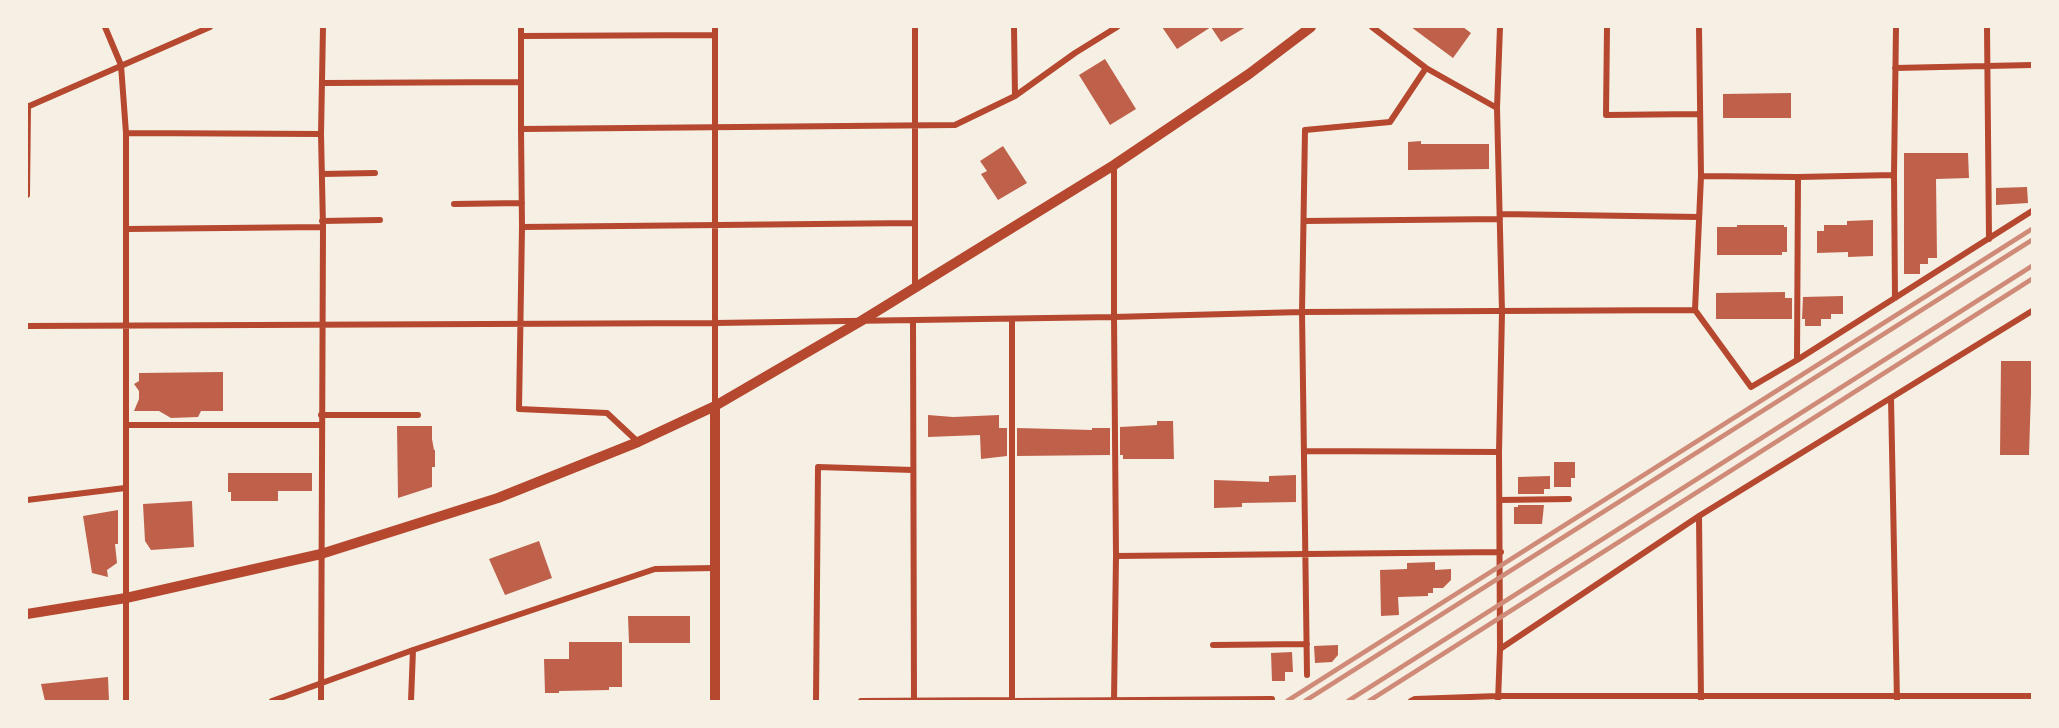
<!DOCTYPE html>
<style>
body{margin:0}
#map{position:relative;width:2059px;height:728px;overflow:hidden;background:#f6efe4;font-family:Inter,sans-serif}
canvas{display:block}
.frame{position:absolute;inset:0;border:28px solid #f6efe4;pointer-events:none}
</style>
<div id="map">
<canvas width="2059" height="728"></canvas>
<div class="frame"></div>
</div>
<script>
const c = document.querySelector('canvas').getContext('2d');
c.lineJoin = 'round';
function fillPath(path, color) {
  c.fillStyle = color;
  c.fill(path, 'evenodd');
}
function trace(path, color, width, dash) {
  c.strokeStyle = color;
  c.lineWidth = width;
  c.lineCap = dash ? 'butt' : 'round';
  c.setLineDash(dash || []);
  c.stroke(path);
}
fillPath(new Path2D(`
 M 1162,27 L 1246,27 L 1221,42 L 1211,27 L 1177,49 Z
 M 1411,27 L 1463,27 L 1471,33 L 1453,58 Z
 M 1105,59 L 1136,109 L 1110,125 L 1079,75 Z
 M 1791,93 L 1791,118 L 1723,118 L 1723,94 Z
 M 1421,141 L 1421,144 L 1489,144 L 1489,169 L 1408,170 L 1408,142 Z
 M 1003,146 L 1027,183 L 998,200 L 981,174 L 987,171 L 980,161 Z
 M 1904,153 L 1968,153 L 1969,178 L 1936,179 L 1937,258 L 1928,258 L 1928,264 L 1920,264 L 1920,274 L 1904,274 Z
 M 2027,187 L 2028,203 L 1996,205 L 1996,188 Z
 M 1873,220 L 1873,256 L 1848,257 L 1848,252 L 1817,253 L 1817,231 L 1824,231 L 1824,225 L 1847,225 L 1847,221 Z
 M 1737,225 L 1784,225 L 1784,227 L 1787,227 L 1787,252 L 1782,252 L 1782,255 L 1717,255 L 1717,227 L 1737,227 Z
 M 1785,292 L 1785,298 L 1792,298 L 1792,319 L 1716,319 L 1716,293 Z
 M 1843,296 L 1843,314 L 1831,314 L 1831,319 L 1821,319 L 1821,326 L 1805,326 L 1805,319 L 1802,319 L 1803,297 Z
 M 2001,361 L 2032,361 L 2029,455 L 2000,455 Z
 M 223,372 L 223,411 L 201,411 L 198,417 L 171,418 L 159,411 L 134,411 L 139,399 L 139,391 L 134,384 L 139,381 L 139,373 Z
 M 928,415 L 953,417 L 999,415 L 999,428 L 1007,428 L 1007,456 L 981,459 L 980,435 L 928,437 Z
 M 1157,421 L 1173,421 L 1174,459 L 1123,459 L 1123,455 L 1120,455 L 1120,427 L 1157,425 Z
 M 397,426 L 432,426 L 432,439 L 434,450 L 435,450 L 435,467 L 432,467 L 432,487 L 398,498 Z
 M 1017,428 L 1092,430 L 1092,428 L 1110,428 L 1110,455 L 1017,456 Z
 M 1554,462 L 1575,462 L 1575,478 L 1571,478 L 1571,487 L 1554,487 Z
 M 228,473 L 312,473 L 312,491 L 278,491 L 278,501 L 231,501 L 231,492 L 228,492 Z
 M 1296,475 L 1296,502 L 1242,503 L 1242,507 L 1214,508 L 1214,480 L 1269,482 L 1269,476 Z
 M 1550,476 L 1550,489 L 1544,489 L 1544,494 L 1518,494 L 1518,477 Z
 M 192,501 L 194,547 L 151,550 L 145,541 L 143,504 Z
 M 1518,505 L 1544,505 L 1542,524 L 1514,524 L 1514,507 L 1518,507 Z
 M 118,510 L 118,544 L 115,544 L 117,563 L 107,570 L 108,577 L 92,573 L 83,516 Z
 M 539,541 L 552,578 L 505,595 L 489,559 Z
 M 1435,562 L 1435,570 L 1451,569 L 1451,580 L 1443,588 L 1433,588 L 1433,593 L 1428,593 L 1428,596 L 1398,597 L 1399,615 L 1381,616 L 1380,570 L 1407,569 L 1407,563 Z
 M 628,616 L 690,616 L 690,643 L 629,643 Z
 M 569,642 L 622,642 L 622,687 L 609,687 L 609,690 L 559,691 L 559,693 L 545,693 L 544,659 L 569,659 Z
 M 1338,645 L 1338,655 L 1332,662 L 1315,663 L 1314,646 Z
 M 1292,652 L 1293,672 L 1285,672 L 1285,681 L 1272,681 L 1271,653 Z
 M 108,677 L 109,701 L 45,701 L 41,684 Z`), '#bf614a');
trace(new Path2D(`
 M 105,27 L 121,65 L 126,133 L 126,701
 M 521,27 L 521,129
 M 715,27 L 715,406
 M 915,27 L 915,287
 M 1014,27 L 1015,96
 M 1372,27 L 1426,68 L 1497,108 L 1502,312 L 1499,452 L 1500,649 L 1498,701
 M 1607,27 L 1606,115 L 1700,114
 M 1699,27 L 1701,176 L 1798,177 L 1797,360
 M 1987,27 L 1989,239
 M 521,36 L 715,35
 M 1895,68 L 2032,65
 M 323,83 L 521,82
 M 27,107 L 210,27
 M 1497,108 L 1500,27
 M 126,133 L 321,134
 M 1114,165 L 1114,317 L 1302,312 L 1695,310 L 1751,387 L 1797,360 L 2032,211
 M 322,174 L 375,173
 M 1798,177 L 1894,175
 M 27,195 L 28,106
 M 454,204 L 522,203
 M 1500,214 L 1699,217
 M 322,221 L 380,220
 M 1304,221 L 1500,219
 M 522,227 L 915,223
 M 127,229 L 323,227
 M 1895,298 L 1894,175 L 1896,27
 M 1695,310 L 1701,176
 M 913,322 L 914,701
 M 27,326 L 715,323 L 1114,317 L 1116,556 L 1501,552
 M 1891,398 L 1897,701
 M 321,415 L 418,415
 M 127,425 L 321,425
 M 638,442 L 607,413 L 519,409 L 522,227 L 521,129 L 955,125 L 1015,96 L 1075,53 L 1117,27
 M 1304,451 L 1499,452
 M 27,500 L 125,488
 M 1500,500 L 1569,499
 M 1699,516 L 1701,701
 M 1213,645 L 1307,644
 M 1500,649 L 1699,516 L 2032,311
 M 413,650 L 655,569 L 715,568
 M 1307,675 L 1302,312 L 1305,130 L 1390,122 L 1426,68
 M 272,701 L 413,650 L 411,701
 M 321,701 L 323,227 L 321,134 L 323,27
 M 816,701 L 818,467 L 913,470
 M 861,701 L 1012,700 L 1012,320
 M 1012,701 L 1272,699
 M 1114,701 L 1116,556
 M 1411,701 L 1415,699 L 1498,696 L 2032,696`), '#b5482f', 6);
trace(new Path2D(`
 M 27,614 L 126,598 L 321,554 L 498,498 L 638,442 L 715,406 L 861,321 L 1114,165 L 1249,74 L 1311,27
 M 715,701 L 715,406`), '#b5482f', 10);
trace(new Path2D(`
 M 1287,701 L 2032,229
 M 1305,701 L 2032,240
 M 1348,701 L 2032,266
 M 1369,701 L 2032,279`), '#cf8b77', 4.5);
</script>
